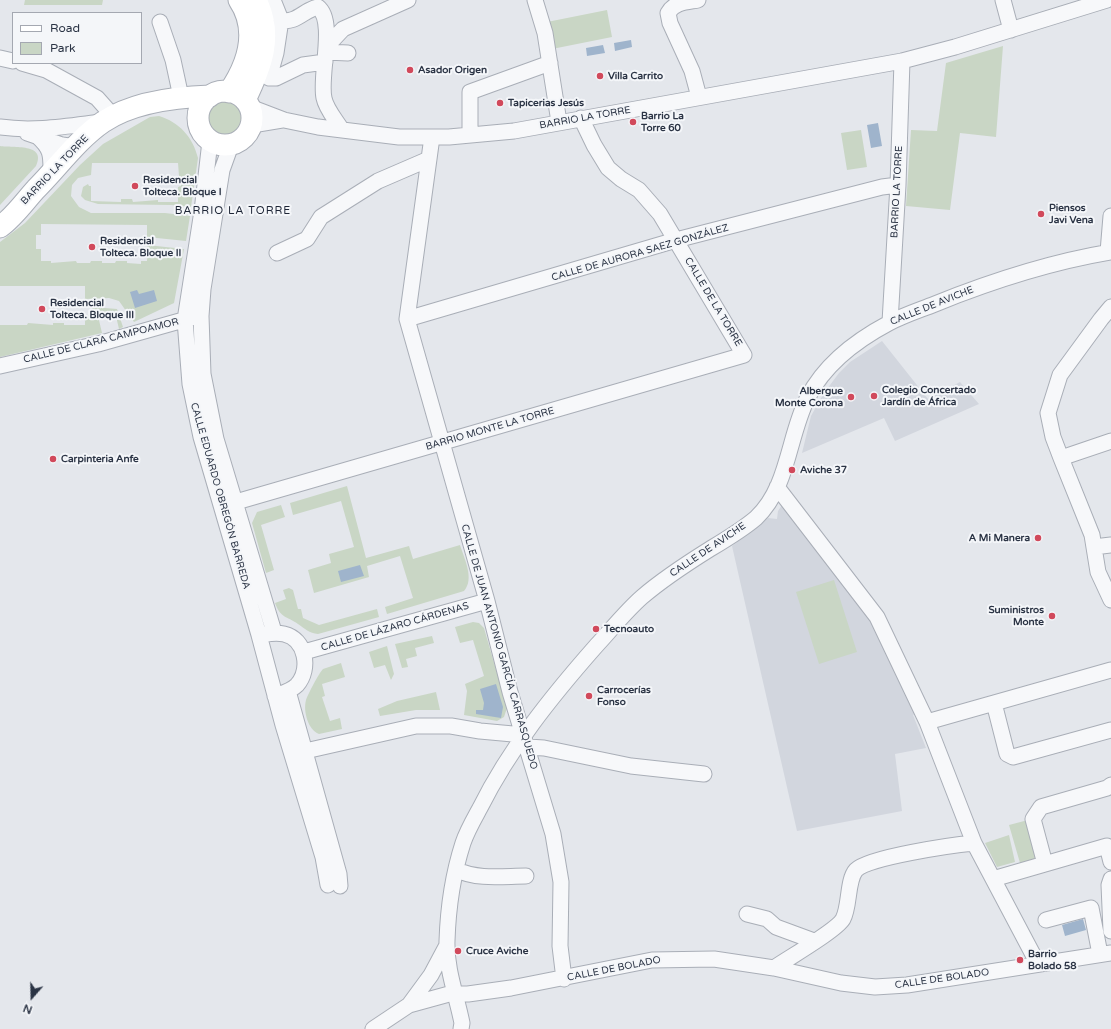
<!DOCTYPE html>
<meta charset="utf-8">
<style>
body{margin:0}
#map{position:relative;width:1111px;height:1029px;overflow:hidden;background:#e4e7ec;font-family:"Varela Round",sans-serif}
canvas{display:block}
.legend{position:absolute;left:12px;top:12px;width:130px;height:52px;box-sizing:border-box;background:#f4f6f9;border:1px solid #a4a8b1;margin:0;padding:5px 7px;list-style:none;font-size:12px;color:#2b3445}
.legend li{display:flex;align-items:center;gap:8px;height:20px}
.legend b{width:20px;border:1px solid #a4a8b1}
.north{position:absolute;left:12px;top:977px;width:40px;height:40px;-webkit-text-stroke:3px #f4f6f9;paint-order:stroke;rotate:200deg;font-size:11px;font-weight:700;line-height:16px;text-align:center;color:#2b3445}
.north::after{content:'';display:block;margin:auto;width:14px;height:18px;background:#2b3445;clip-path:polygon(50% 0,100% 100%,50% 72%,0 100%)}
</style>
<div id="map">
<canvas width="1111" height="1029"></canvas>
<ul class="legend">
<li><b style="height:5px;background:#fff"></b>Road</li>
<li><b style="height:11px;background:#c9d6c5"></b>Park</li>
</ul>
<div class="north">N</div>
</div>
<script>
const c = document.querySelector('canvas').getContext('2d');
c.lineJoin = 'round';
function fillPath(path, color) {
  c.fillStyle = color;
  c.fill(path, 'evenodd');
}
function trace(path, color, width, dash) {
  c.strokeStyle = color;
  c.lineWidth = width;
  c.lineCap = dash ? 'butt' : 'round';
  c.setLineDash(dash || []);
  c.stroke(path);
}
function write(font, color, halo, rows, align = 'center') {
  c.font = font + ' "Varela Round",sans-serif';
  c.lineWidth = 4;
  c.setLineDash([]);
  c.textBaseline = 'middle';
  c.strokeStyle = halo;
  c.fillStyle = color;
  for (const [text, x, y, turn = 0] of rows) {
    c.save();
    c.translate(x, y);
    c.rotate((+turn || 0) * Math.PI / 180);
    c.textAlign = isNaN(turn) ? turn : align;
    if (halo) c.strokeText(text, 0, 0);
    c.fillText(text, 0, 0);
    c.restore();
  }
}
fillPath(new Path2D(`
 M 882,341 L 928,399 L 960,382 L 979,404 L 895,441 L 884,418 L 802,453 L 811,416 L 824,393 L 839,373 L 850,362 Z
 M 782,505 L 840,574 L 874,627 L 918,713 L 913,715 L 926,748 L 895,754 L 902,811 L 797,831 L 732,546 L 768,518 L 777,519 L 778,511 Z`), '#d2d6de');
fillPath(new Path2D(`
 M 25,0 L 103,0 L 102,5 L 24,5 Z
 M 607,10 L 612,37 L 552,49 L 547,22 Z
 M 1003,46 L 996,137 L 960,133 L 950,210 L 906,206 L 911,130 L 937,131 L 946,63 Z
 M205 118a18 18 0 1 1 36 0a18 18 0 1 1-36 0Z
 M 159,116 C 179,122 193,137 198,158 L 191,207 L 171,205 L 98,204 L 85,200 L 81,196 L 83,187 L 88,184 L 89,186 L 91,186 L 91,201 L 121,202 L 121,199 L 132,199 L 133,202 L 158,200 L 158,202 L 178,202 L 178,187 L 181,186 L 181,176 L 179,176 L 178,163 L 92,163 L 91,175 L 78,178 L 72,185 L 71,196 L 79,207 L 91,213 L 165,213 L 190,216 L 186,241 L 147,237 L 147,225 L 41,224 L 41,235 L 36,235 L 36,249 L 41,249 L 41,261 L 51,261 L 51,263 L 76,261 L 77,263 L 90,263 L 91,261 L 102,261 L 102,263 L 115,263 L 116,261 L 127,261 L 127,263 L 141,264 L 141,261 L 147,261 L 147,245 L 184,249 L 174,303 L 134,322 L 119,301 L 109,298 L 85,299 L 85,286 L 0,286 L 0,242 L 25,223 L 80,165 L 103,144 L 150,117 Z
 M 861,130 L 867,167 L 847,170 L 841,133 Z
 M 0,146 C 13,148 47,143 36,166 L 0,205 Z
 M 93,307 L 117,309 L 123,327 L 119,329 L 115,312 L 98,316 L 102,333 L 0,357 L 0,325 L 27,325 L 28,323 L 53,325 L 53,323 L 64,323 L 64,325 L 85,325 L 85,321 Z
 M 347,486 L 366,558 L 409,546 L 413,559 L 460,545 C 464,558 475,579 464,591 L 387,614 L 385,607 L 413,598 L 400,556 L 367,566 L 369,577 L 314,593 L 308,570 L 331,563 L 329,554 L 354,547 L 341,501 L 293,515 L 290,503 Z
 M 281,505 L 285,517 L 261,525 L 274,570 L 266,573 L 252,523 L 257,512 Z
 M 834,580 L 857,652 L 819,664 L 796,592 Z
 M 289,588 L 293,590 L 298,609 L 301,609 L 303,618 L 319,625 L 377,609 L 379,617 L 318,634 C 309,633 305,629 298,624 C 287,616 281,619 275,603 L 286,599 L 283,590 Z
 M 473,622 L 479,623 L 484,628 L 507,708 L 504,717 L 497,721 L 464,715 L 467,691 L 465,684 L 484,676 L 473,640 L 460,643 L 455,627 Z
 M 432,636 L 434,643 L 415,648 L 417,656 L 406,659 L 408,667 L 402,668 L 395,644 Z
 M 387,646 L 394,674 L 391,680 L 385,665 L 374,668 L 369,652 Z
 M 341,663 L 345,677 L 322,684 L 325,696 L 322,697 L 330,721 L 340,718 L 342,729 L 319,734 C 308,730 303,711 306,700 C 308,694 319,673 323,669 Z
 M 436,692 L 440,710 L 416,710 L 380,716 L 378,709 L 397,701 Z
 M 1028,820 L 1038,858 L 1020,863 L 1009,825 Z
 M 1009,835 L 1015,862 L 997,867 L 985,843 Z`), '#c9d6c5');
fillPath(new Path2D(`
 M 631,40 L 632,47 L 615,51 L 614,43 Z
 M 603,45 L 605,53 L 587,56 L 586,48 Z
 M 878,123 L 882,146 L 871,148 L 867,125 Z
 M 137,290 L 139,294 L 154,290 L 157,301 L 135,308 L 130,292 Z
 M 360,565 L 364,576 L 341,582 L 338,571 Z
 M 496,684 L 503,707 L 501,718 L 476,714 L 476,710 L 483,710 L 484,703 L 480,689 Z
 M 1083,919 L 1086,930 L 1065,936 L 1062,925 Z`), '#9fb4cc');
const street = new Path2D(`
 M 273,0 L 281,20 C 296,24 305,9 318,7 C 336,21 319,76 324,98 C 326,109 336,120 342,130
 M 535,0 L 545,33 L 559,122
 M 698,0 C 687,2 674,2 668,13 L 670,23 L 692,71 L 699,97
 M 1003,0 L 1011,30
 M 281,20 L 276,53 L 269,78 L 276,78 L 303,65 L 325,62
 M 160,22 L 173,60 L 181,97
 M 327,46 L 343,29 L 408,0
 M 326,52 L 348,53
 M 0,58 L 13,61
 M 22,63 L 46,70 L 97,98 L 113,116
 M 250,107 L 284,120 L 318,127 L 399,137 L 449,137 L 514,131 L 902,61 L 955,47 L 1107,0
 M 252,125 L 282,120
 M 0,127 C 34,132 68,126 102,122
 M 27,133 L 62,145 L 76,147
 M 470,135 L 470,92 L 550,63
 M 37,136 C 52,149 51,156 51,174
 M 432,137 L 407,319 L 487,601 L 510,692 L 553,834 L 561,882 L 560,946 L 564,979
 M 210,141 L 202,211 L 185,320 L 190,384 L 201,437 L 259,635
 M 231,145 L 222,170 L 203,289 L 201,316 L 203,374 L 216,439 L 274,632
 M 1108,252 L 1111,216
 M 277,253 L 307,239 L 321,217 L 378,181 L 429,159
 M 1111,307 L 1101,319 L 1060,375 L 1048,413 L 1053,437 L 1061,458 L 1092,535 L 1098,572 L 1111,600
 M 407,319 L 676,240 L 882,187 L 898,185
 M 890,322 L 898,185 L 902,61
 M 0,366 L 98,344 L 194,317
 M 1061,458 L 1111,441
 M 777,487 L 877,617 L 927,722 L 974,843 L 1038,964
 M 236,502 L 744,355 L 660,214 L 639,190 L 621,179 L 608,168 L 594,145 L 581,118
 M 1094,547 L 1111,545
 M 304,652 L 487,601
 M 288,691 L 339,874 L 340,886
 M 275,696 C 283,693 291,691 297,685 C 311,669 306,639 284,634 C 275,632 268,634 259,635 L 283,725 L 323,857 L 328,885
 M 994,703 L 1007,754 L 1013,757 L 1111,730
 M 927,722 L 1111,670
 M 528,747 L 544,748 L 631,766 L 704,774
 M 292,754 L 416,726 L 451,726 L 480,731 L 524,735
 M 1045,864 L 1033,819 L 1041,807 L 1107,788 L 1111,785
 M 457,870 C 478,880 504,876 526,876
 M 993,879 L 1107,846 L 1111,862
 M 1111,879 L 1109,885 L 1111,931
 M 747,914 L 767,919 L 776,927 L 814,941
 M 1046,920 L 1091,908 L 1100,954
 M 774,968 C 787,959 837,930 843,919 C 850,906 847,880 856,870 C 869,857 953,845 974,843
 M 409,1005 L 431,975 L 447,945
 M 373,1029 L 409,1005 L 449,994 L 468,994 L 511,988 L 652,960 L 714,959 L 774,968 L 841,983 L 875,987 L 907,985 L 1111,953
 M 461,1029 L 462,1023 C 457,997 446,969 447,941 C 448,909 453,874 463,843 C 467,831 474,819 480,808 C 510,748 552,696 596,646 C 611,630 625,612 642,597 C 663,579 686,564 710,549 C 725,540 742,530 756,518 C 789,487 788,436 808,397 C 825,364 857,340 889,323 C 904,315 920,310 935,304 C 992,281 1051,262 1111,252`);
const secondary = new Path2D(`
 M198 118a27 27 0 1 1 54 0a27 27 0 1 1-54 0Z
 M 229,92 C 248,64 259,30 239,0
 M 245,100 C 261,67 274,36 256,0
 M 0,227 C 14,217 25,201 36,189 C 58,167 78,139 103,122 C 133,102 175,97 210,96`);
trace(street, '#a9aeb7', 17);
trace(secondary, '#a9aeb7', 23);
trace(street, '#f7f8fa', 15);
trace(secondary, '#fff', 21);
for (const [x, y, r, color] of [
 [410,70,4,"#d1495b"],
 [600,76,4,"#d1495b"],
 [500,103,4,"#d1495b"],
 [633,122,4,"#d1495b"],
 [135,186,4,"#d1495b"],
 [1041,214,4,"#d1495b"],
 [92,247,4,"#d1495b"],
 [42,309,4,"#d1495b"],
 [874,396,4,"#d1495b"],
 [851,397,4,"#d1495b"],
 [53,459,4,"#d1495b"],
 [792,470,4,"#d1495b"],
 [1038,538,4,"#d1495b"],
 [1052,616,4,"#d1495b"],
 [596,629,4,"#d1495b"],
 [589,696,4,"#d1495b"],
 [458,951,4,"#d1495b"],
 [1020,960,4,"#d1495b"]
]) {
  const dot = new Path2D();
  dot.arc(x, y, r, 0, 2 * Math.PI);
  c.fillStyle = color;
  c.fill(dot);
  trace(dot, '#f4f6f9', 1.5);
}
write('bold 10px', '#2b3445', '#f4f6f9', [
 ["Asador Origen",418,70],
 ["Villa Carrito",608,76],
 ["Tapicerias Jesús",508,103],
 ["Barrio La",641,116],
 ["Torre 60",641,128],
 ["Residencial",143,180],
 ["Tolteca. Bloque I",143,192],
 ["Piensos",1049,208],
 ["Javi Vena",1049,220],
 ["Residencial",100,241],
 ["Tolteca. Bloque II",100,253],
 ["Residencial",50,303],
 ["Tolteca. Bloque III",50,315],
 ["Colegio Concertado",882,390],
 ["Jardín de África",882,402],
 ["Albergue",843,391,"right"],
 ["Monte Corona",843,403,"right"],
 ["Carpinteria Anfe",61,459],
 ["Aviche 37",800,470],
 ["A Mi Manera",1030,538,"right"],
 ["Suministros",1044,610,"right"],
 ["Monte",1044,622,"right"],
 ["Tecnoauto",604,629],
 ["Carrocerías",597,690],
 ["Fonso",597,702],
 ["Cruce Aviche",466,951],
 ["Barrio",1028,954],
 ["Bolado 58",1028,966]
], 'left');
write('10px', '#2b3445', '#f4f6f9', [
 ["BARRIO LA TORRE",585,118,-10],
 ["BARRIO LA TORRE",55,170,-46],
 ["BARRIO LA TORRE",897,192,-87],
 ["CALLE DE AURORA SAEZ GONZÁLEZ",640,253,-16],
 ["CALLE DE LA TORRE",713,302,59],
 ["CALLE DE AVICHE",932,306,-22],
 ["CALLE DE CLARA CAMPOAMOR",101,341,-14],
 ["BARRIO MONTE LA TORRE",490,429,-16],
 ["CALLE EDUARDO OBREGÓN BARREDA",220,496,74],
 ["CALLE DE AVICHE",708,550,-34],
 ["CALLE DE LÁZARO CÁRDENAS",395,627,-16],
 ["CALLE DE JUAN ANTONIO GARCÍA CARRASQUEDO",499,647,74],
 ["CALLE DE BOLADO",614,969,-11],
 ["CALLE DE BOLADO",942,979,-8]
]);
c.letterSpacing = '1px';
write('11px', '#1d2536', '#f4f6f9', [
 ["BARRIO LA TORRE",233,211]
]);
c.letterSpacing = '0px';
</script>
